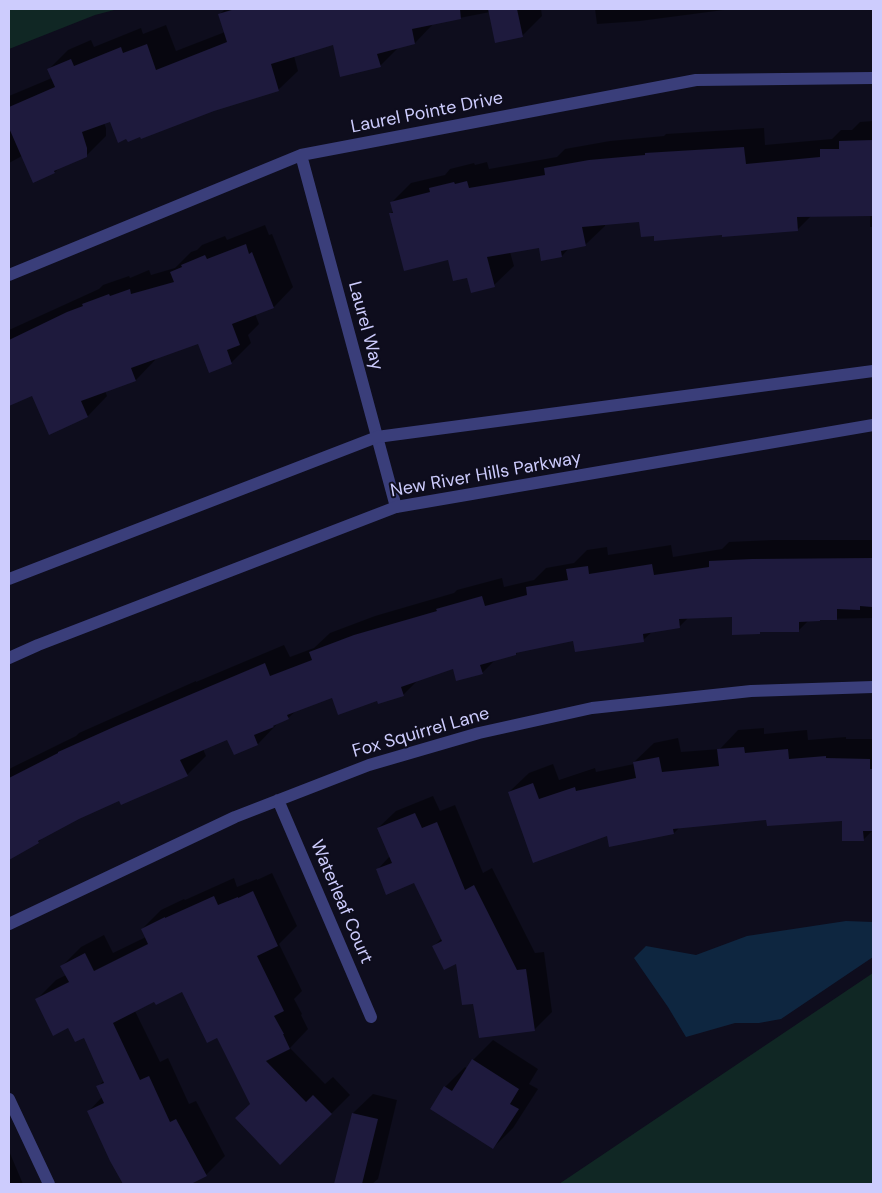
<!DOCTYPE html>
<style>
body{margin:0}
#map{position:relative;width:882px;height:1193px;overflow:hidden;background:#0e0d1d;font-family:"DM Sans",sans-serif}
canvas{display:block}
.frame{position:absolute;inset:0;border:10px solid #cdccfd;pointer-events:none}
</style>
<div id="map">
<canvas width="882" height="1193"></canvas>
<div class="frame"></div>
</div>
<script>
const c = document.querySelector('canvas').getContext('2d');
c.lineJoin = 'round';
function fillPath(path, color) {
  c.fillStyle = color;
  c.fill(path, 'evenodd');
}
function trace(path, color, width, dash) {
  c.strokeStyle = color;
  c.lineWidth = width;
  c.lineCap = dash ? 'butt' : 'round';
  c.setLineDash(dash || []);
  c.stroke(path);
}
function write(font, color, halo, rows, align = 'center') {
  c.font = font + ' "DM Sans",sans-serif';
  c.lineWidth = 4;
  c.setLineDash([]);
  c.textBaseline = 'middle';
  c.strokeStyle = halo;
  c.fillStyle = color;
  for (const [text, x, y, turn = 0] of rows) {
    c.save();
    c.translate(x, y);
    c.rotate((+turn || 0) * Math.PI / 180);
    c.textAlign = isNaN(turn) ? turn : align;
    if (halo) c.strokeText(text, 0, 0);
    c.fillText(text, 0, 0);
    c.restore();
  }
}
fillPath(new Path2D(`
 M 9,9 L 118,9 L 95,15 L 9,49 Z
 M 873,973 L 873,1184 L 559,1184 Z`), '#102724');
fillPath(new Path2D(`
 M 846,921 L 873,922 L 873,957 L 781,1019 L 759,1023 L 735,1023 L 686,1037 L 668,1007 L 634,958 L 646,946 L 696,955 L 747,936 Z`), '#0e2640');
fillPath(new Path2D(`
 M 225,9 L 541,9 L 542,16 L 522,36 L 490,12 L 434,23 L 415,43 L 399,47 L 380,66 L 334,44 L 294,56 L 298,71 L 278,90 L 214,110 L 141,136 L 111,120 L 104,123 L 106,128 L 106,136 L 86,156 L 59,168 L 55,172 L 33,181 L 22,156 L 9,163 L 9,96 L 52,78 L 48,70 L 68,50 L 91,40 L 94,47 L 141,28 L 143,34 L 166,25 L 176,51 L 225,32 L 220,14 Z
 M 595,9 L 731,9 L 640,21 L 597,24 Z
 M 873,121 L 873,227 L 870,227 L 870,214 L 812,215 L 797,230 L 723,234 L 655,235 L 641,221 L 605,224 L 605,226 L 585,245 L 569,248 L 562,256 L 540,246 L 510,252 L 514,266 L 494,285 L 449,259 L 390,214 L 393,211 L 391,203 L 411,183 L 445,175 L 450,169 L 474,163 L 475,165 L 487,162 L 489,169 L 557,157 L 565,149 L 610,141 L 664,136 L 666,134 L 764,128 L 765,145 L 832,139 L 841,130 L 852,130 L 860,122 Z
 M 265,225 L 269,235 L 272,234 L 293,287 L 274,307 L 255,314 L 259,324 L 248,335 L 251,343 L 231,363 L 199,343 L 155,358 L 155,360 L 136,380 L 105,391 L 107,396 L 88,416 L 50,433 L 32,394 L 12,404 L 9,396 L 9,330 L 99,289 L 103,285 L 129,276 L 130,278 L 149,270 L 151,275 L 175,268 L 191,252 L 197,250 L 202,245 L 225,236 L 227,240 Z
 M 772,540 L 873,540 L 873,618 L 821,619 L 809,620 L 799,630 L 733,615 L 689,617 L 680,626 L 653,631 L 643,640 L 574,640 L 519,651 L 516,654 L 495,660 L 482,673 L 454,668 L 418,680 L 403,695 L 378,699 L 332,697 L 296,711 L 288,718 L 277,724 L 258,744 L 234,753 L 228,738 L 203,749 L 206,756 L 187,775 L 120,800 L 78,818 L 46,835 L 38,842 L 9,858 L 9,770 L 11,768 L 76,736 L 79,733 L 196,681 L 196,682 L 284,645 L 290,657 L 314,648 L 330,633 L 375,616 L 454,593 L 457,590 L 502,578 L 504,587 L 534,580 L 546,568 L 574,563 L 587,550 L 607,547 L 608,555 L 671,545 L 673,557 L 722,549 L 729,542 Z
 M 764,728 L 764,734 L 807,730 L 808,740 L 846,737 L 846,739 L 873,739 L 873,830 L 863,840 L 843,819 L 767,819 L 680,827 L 674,833 L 608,834 L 509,792 L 529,773 L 553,764 L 559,780 L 595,768 L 596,772 L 634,764 L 634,762 L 654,743 L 678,738 L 681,752 L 720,749 L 738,730 Z
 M 433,796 L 440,811 L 455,805 L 483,873 L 492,868 L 535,953 L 544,952 L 552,1012 L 534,1030 L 474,1002 L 457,962 L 434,946 L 442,938 L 415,882 L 377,870 L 390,856 L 378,828 L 396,811 Z
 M 272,873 L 297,926 L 279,944 L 302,991 L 294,999 L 302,1014 L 301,1015 L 308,1029 L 290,1048 L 325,1084 L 333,1077 L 350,1095 L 331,1114 L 251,1104 L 217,1037 L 183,991 L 155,1001 L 135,1011 L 160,1062 L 168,1058 L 189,1104 L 196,1101 L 225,1156 L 206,1175 L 188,1184 L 135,1184 L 125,1166 L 89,1111 L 102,1097 L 98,1087 L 104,1080 L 85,1036 L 69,1027 L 37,999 L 56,980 L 66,975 L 62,966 L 81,947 L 104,935 L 113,953 L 146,937 L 142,929 L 161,910 L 184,899 L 185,900 L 234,878 L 237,887 L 257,879 L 257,880 Z
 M 493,1040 L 538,1069 L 529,1084 L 538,1089 L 513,1128 L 493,1148 L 445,1087 L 465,1067 L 468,1069 L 473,1060 Z
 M 373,1094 L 397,1100 L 378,1179 L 372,1184 L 336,1184 L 353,1113 Z
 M 9,1151 L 23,1184 L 9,1184 Z`), '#0007');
fillPath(new Path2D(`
 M 235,9 L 460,9 L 461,19 L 412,29 L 415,44 L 377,54 L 381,67 L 340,77 L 333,45 L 271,64 L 279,91 L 214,111 L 141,139 L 140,137 L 128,142 L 126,139 L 118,143 L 110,122 L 82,132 L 87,148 L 87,157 L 54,171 L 55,173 L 33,183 L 9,128 L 9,107 L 55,87 L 47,69 L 71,59 L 74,66 L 121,47 L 123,53 L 147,44 L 156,70 L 227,42 L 218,14 Z
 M 488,9 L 517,9 L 523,37 L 495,43 Z
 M 873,140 L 873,216 L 797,217 L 798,231 L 722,237 L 722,235 L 654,241 L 654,236 L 641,237 L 639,222 L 582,227 L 586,246 L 561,251 L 562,257 L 541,261 L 539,248 L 487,257 L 495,287 L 471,293 L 467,278 L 453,281 L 448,260 L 404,271 L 389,213 L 393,213 L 390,202 L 430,192 L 429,188 L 454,182 L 455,184 L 467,181 L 469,188 L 545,175 L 544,168 L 589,160 L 645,155 L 645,153 L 744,147 L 746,164 L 820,157 L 820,149 L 839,149 L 839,141 Z
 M 246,244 L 249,254 L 252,252 L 274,308 L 232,324 L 240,345 L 227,350 L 232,364 L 209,373 L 198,344 L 131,368 L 136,381 L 81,401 L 88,417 L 49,435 L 32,396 L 9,406 L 9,340 L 67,312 L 83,306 L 82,304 L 109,294 L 110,296 L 130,289 L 131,294 L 174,282 L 170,272 L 182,267 L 181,265 L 205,255 L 207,259 Z
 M 873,558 L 873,606 L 872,606 L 872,607 L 860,606 L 860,610 L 837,609 L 837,620 L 820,620 L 820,621 L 799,622 L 799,632 L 760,632 L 760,634 L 732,635 L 732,617 L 679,619 L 680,628 L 643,634 L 644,642 L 575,652 L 573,641 L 516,653 L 516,655 L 480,665 L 483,674 L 456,681 L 453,669 L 401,687 L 404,696 L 378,704 L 377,701 L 338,715 L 332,698 L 287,715 L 289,719 L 273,726 L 274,727 L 254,735 L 258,745 L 234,755 L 227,740 L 180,760 L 188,776 L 121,805 L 119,801 L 79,819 L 38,841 L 39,843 L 9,860 L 9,778 L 58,753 L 58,752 L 116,726 L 265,663 L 270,676 L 312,660 L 309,652 L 354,635 L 437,611 L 436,609 L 482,596 L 485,606 L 527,595 L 526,587 L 568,580 L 566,569 L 588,566 L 589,574 L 652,564 L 654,575 L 709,567 L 709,561 L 752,559 Z
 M 744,747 L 745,753 L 788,749 L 789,759 L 826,756 L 826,758 L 870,759 L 870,769 L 873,769 L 873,831 L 863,831 L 864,841 L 842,841 L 842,821 L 767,826 L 766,820 L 673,829 L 674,834 L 609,847 L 607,836 L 533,863 L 508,792 L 533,783 L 539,799 L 575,787 L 576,791 L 636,778 L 633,762 L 659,757 L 662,772 L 719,766 L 717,749 Z
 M 415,813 L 422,828 L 437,822 L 465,890 L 474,885 L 517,970 L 526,969 L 535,1031 L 479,1038 L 473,1004 L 462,1005 L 456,964 L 444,970 L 432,946 L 442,941 L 414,883 L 386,895 L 376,869 L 392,863 L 377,828 Z
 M 253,891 L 278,946 L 257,956 L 284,1011 L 274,1016 L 284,1034 L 283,1034 L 290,1049 L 266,1061 L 306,1102 L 313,1095 L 332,1114 L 280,1165 L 235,1118 L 250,1104 L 217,1038 L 207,1043 L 182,992 L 156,1005 L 154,1002 L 113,1023 L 140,1080 L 149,1076 L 170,1122 L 176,1119 L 207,1176 L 191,1184 L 123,1184 L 110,1161 L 87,1111 L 104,1103 L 96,1086 L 104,1083 L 84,1038 L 75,1042 L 68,1028 L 53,1036 L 35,999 L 69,982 L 60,966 L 85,953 L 94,971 L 148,944 L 141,929 L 165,917 L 165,918 L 214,896 L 218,905 L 238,897 L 238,898 Z
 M 472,1059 L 519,1089 L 510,1104 L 519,1109 L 493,1149 L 430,1109 L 444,1086 L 452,1091 Z
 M 352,1113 L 378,1119 L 362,1184 L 334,1184 Z`), '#1e1a3d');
trace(new Path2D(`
 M 301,155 L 396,507
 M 9,275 L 301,155 L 696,80 L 873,78
 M 278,800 L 371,1017
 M 9,924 L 235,817 L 369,765 L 479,733 L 592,708 L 751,691 L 873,687
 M 9,1099 L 49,1184`), '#3a3e7a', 12);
trace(new Path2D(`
 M 9,579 L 377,437 L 873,371
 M 9,658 L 38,645 L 396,507 L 873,425`), '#3a3e7a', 12);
write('18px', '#cdccfd', '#0e0d1d', [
 ["Laurel Pointe Drive",427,113,-11],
 ["Laurel Way",365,326,75],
 ["New River Hills Parkway",486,475,-10],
 ["Fox Squirrel Lane",421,733,-16],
 ["Waterleaf Court",341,902,67]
]);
</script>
